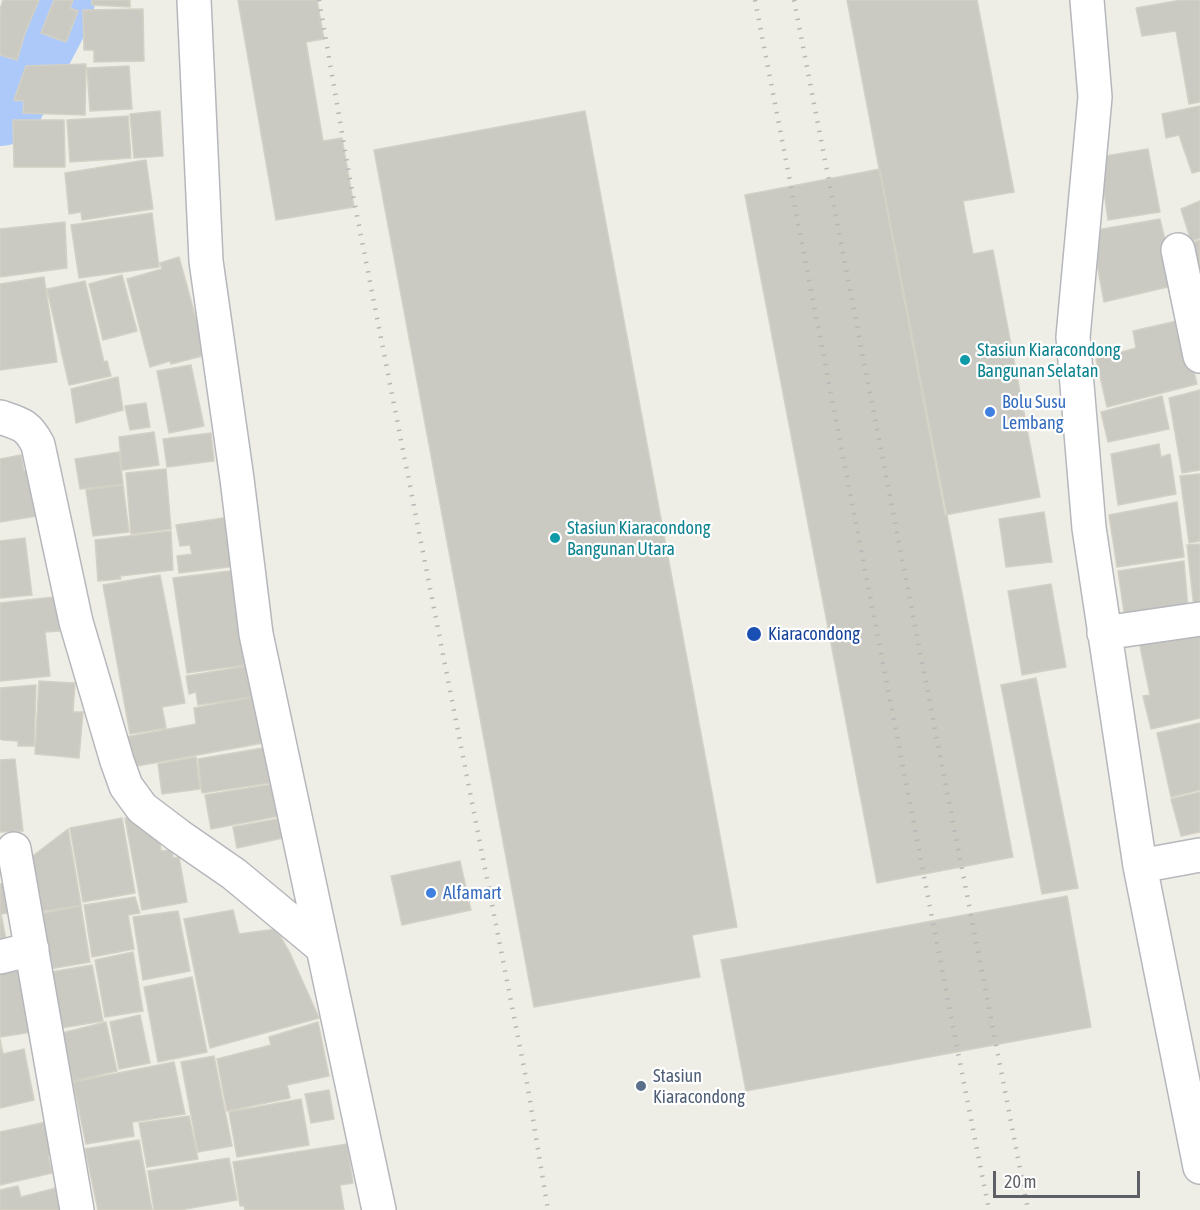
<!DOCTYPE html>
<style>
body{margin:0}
#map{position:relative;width:1200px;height:1210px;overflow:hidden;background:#efeee6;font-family:"Asap Condensed",sans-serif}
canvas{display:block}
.scale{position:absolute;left:993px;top:1171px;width:147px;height:27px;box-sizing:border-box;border:3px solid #5e6065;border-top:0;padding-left:8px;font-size:18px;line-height:21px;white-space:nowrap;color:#5e6065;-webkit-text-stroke:4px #fff;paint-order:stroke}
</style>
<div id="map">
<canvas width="1200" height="1210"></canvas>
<div class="scale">20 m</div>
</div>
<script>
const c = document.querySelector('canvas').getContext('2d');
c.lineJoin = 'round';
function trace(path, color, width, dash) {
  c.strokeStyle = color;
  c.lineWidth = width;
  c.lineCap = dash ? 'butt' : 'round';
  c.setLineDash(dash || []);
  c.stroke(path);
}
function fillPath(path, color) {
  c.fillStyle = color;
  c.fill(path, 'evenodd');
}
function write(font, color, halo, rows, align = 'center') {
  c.font = font + ' "Asap Condensed",sans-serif';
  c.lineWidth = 4.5;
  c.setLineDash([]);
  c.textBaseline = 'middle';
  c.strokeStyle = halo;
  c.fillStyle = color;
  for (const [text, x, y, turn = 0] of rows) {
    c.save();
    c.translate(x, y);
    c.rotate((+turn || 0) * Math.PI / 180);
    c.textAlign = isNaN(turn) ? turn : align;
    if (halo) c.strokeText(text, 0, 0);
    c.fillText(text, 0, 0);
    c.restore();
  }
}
trace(new Path2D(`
 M 0,102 L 46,14 L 51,0`), '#acc9f9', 88);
const building = new Path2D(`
 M 3,0 L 39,0 L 25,33 L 17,60 L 0,55 L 0,10 Z
 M 54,0 L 73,0 L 70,8 L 78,11 L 66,42 L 41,33 Z
 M 92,0 L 130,0 L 130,7 L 92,5 Z
 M 238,0 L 317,0 L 324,39 L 306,42 L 323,141 L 342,138 L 354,207 L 276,220 Z
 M 847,0 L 977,0 L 1014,192 L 963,201 L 973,254 L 993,250 L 1040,497 L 945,515 Z
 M 1181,0 L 1200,0 L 1200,102 L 1189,104 L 1176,31 L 1142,36 L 1136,8 Z
 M 143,9 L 144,61 L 94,62 L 94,50 L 84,50 L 83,10 Z
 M 86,64 L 85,115 L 23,113 L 24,101 L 14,100 L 26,66 Z
 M 129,66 L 132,109 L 90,111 L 87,68 Z
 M 1200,106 L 1200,171 L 1192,173 L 1179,135 L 1166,138 L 1162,114 Z
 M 160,111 L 163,156 L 134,158 L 130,114 Z
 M 585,111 L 737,927 L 692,935 L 700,977 L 534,1007 L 374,150 Z
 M 128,116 L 131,158 L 70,162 L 67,120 Z
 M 13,120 L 64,120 L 65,167 L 14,167 Z
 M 1148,149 L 1160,212 L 1108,220 L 1099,157 Z
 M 146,160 L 153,209 L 82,220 L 81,212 L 69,214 L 65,173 Z
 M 880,169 L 1013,857 L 877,883 L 745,195 Z
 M 1200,201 L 1200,238 L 1191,241 L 1181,209 Z
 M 152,213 L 159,267 L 79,278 L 71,225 Z
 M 1160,219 L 1176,285 L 1104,302 L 1091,231 Z
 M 65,222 L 67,268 L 0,277 L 0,229 Z
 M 1200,240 L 1200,301 L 1188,244 Z
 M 179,257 L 206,355 L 171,364 L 170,361 L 150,367 L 127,279 L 162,269 L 160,263 Z
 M 122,275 L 137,331 L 103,340 L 89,284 Z
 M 44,277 L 57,362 L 0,370 L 0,284 Z
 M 85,281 L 104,362 L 107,361 L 111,376 L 69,385 L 47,289 Z
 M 1181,320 L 1197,384 L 1107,407 L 1096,359 L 1136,348 L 1133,331 Z
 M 191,365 L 204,426 L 169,433 L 157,371 Z
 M 118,377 L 123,410 L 76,423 L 71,389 Z
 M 1200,390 L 1200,470 L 1182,473 L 1169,398 Z
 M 1162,396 L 1169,429 L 1108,442 L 1101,412 Z
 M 146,403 L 150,427 L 130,430 L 125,406 Z
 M 154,432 L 159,465 L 122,470 L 119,437 Z
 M 211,433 L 214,461 L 167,467 L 163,439 Z
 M 1159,444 L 1161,457 L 1170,454 L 1176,494 L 1118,505 L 1111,454 Z
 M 119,452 L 123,484 L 80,489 L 75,459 Z
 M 21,455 L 24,471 L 30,470 L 43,515 L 0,522 L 0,459 Z
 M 166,469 L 171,529 L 131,534 L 126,473 Z
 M 1200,474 L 1200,541 L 1189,543 L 1180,476 Z
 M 123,485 L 129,532 L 93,536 L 86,490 Z
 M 1177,502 L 1184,557 L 1117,567 L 1109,515 Z
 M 1044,512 L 1052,562 L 1006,567 L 999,519 Z
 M 230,517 L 237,566 L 179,573 L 177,556 L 192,554 L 190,545 L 180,546 L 176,525 Z
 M 171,531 L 173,570 L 120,576 L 121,579 L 98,581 L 95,540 Z
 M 25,538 L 32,595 L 0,598 L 0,541 Z
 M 1200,544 L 1200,607 L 1194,608 L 1187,545 Z
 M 1184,561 L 1188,609 L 1125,619 L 1118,571 Z
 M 238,570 L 252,664 L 187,673 L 173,578 Z
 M 160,575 L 185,703 L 162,707 L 166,728 L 130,734 L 103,585 Z
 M 1051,584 L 1066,667 L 1022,675 L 1008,591 Z
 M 54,597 L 60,631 L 45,632 L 50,676 L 0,681 L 0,603 Z
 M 1200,625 L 1200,718 L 1151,729 L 1143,696 L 1150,695 L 1139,641 Z
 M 254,665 L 258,696 L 198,705 L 196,692 L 189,694 L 186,676 Z
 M 1036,678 L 1078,888 L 1042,894 L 1001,685 Z
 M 39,681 L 75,683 L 73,712 L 83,712 L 79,758 L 35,754 Z
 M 36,685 L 34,746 L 18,746 L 18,741 L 3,740 L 0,739 L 0,688 Z
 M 260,696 L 268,742 L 132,767 L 126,737 L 196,724 L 194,708 Z
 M 1200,723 L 1200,790 L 1171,797 L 1157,733 Z
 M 269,747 L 276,782 L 202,793 L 198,759 Z
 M 196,757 L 200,789 L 162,794 L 158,764 Z
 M 15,759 L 23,831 L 0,832 L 0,760 Z
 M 280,783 L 285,815 L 211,829 L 205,795 Z
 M 1200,792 L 1200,832 L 1181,836 L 1171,799 Z
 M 288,817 L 292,836 L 237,848 L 233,827 Z
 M 122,818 L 135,893 L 83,902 L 70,828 Z
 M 125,818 L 136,819 L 160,841 L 161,851 L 172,850 L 173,858 L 179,857 L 187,902 L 142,910 Z
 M 68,829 L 81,905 L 39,912 L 30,858 Z
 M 460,861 L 471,910 L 402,925 L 391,876 Z
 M 13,881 L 19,911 L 1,914 L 7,945 L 0,947 L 0,884 Z
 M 1067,896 L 1091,1027 L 746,1091 L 721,960 Z
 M 135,897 L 140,913 L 128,915 L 134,949 L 92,957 L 84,905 Z
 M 81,906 L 90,962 L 49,969 L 39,914 Z
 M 233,910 L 239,934 L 276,929 L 290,953 L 319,1018 L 210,1048 L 184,919 Z
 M 178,911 L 190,971 L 143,980 L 133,917 Z
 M 133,952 L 143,1011 L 105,1017 L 95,960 Z
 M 25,960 L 38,1031 L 0,1037 L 0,967 Z
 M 92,965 L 103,1021 L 61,1028 L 51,972 Z
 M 192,977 L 207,1052 L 158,1062 L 144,987 Z
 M 140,1015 L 150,1063 L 119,1069 L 110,1022 Z
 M 106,1022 L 117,1071 L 73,1081 L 62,1033 Z
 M 318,1022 L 329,1076 L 287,1085 L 290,1098 L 227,1111 L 217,1059 L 271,1045 L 269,1037 Z
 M 0,1039 L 3,1054 L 24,1049 L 34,1100 L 0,1108 Z
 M 214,1056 L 232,1146 L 198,1152 L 181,1062 Z
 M 174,1062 L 185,1114 L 132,1122 L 134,1136 L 86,1144 L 73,1082 Z
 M 329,1090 L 334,1119 L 311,1123 L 305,1094 Z
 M 301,1099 L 309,1145 L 237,1157 L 229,1112 Z
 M 189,1116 L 198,1159 L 147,1167 L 139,1123 Z
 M 55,1120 L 61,1153 L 48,1155 L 52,1173 L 0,1185 L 0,1132 Z
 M 139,1140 L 152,1210 L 98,1210 L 85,1149 Z
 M 347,1144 L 353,1183 L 340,1185 L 344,1210 L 245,1210 L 244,1206 L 240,1206 L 233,1162 Z
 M 229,1158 L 237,1200 L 180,1210 L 154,1210 L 148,1171 Z
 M 18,1186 L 21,1197 L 60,1187 L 65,1210 L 0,1210 L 0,1190 Z`);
fillPath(building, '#cac9c2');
trace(building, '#d3d1c5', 1.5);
const minor = new Path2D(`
 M 194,0 L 206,261 L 237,479 L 256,634 L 379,1210
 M 1087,0 L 1095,97 L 1073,337 L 1089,528 L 1140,866 L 1200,1167
 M 1178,250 L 1200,356
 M 0,417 C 21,424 28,425 38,445 L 76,622 L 117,761 L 126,786 L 142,808 L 179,836 L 234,874 L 322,947
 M 1104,633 L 1200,619
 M 14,849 L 77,1210
 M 1140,866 L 1200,855
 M 0,957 L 32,949`);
trace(minor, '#b6b7bc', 36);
trace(minor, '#fff', 33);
trace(new Path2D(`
 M 319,0 L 351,185 L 527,1083 L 548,1210
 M 755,0 L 968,1104 L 989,1210
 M 794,0 L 1028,1210`), '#b6b7b7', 4.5, [1.5, 8]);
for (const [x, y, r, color] of [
 [965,360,6,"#0f9aa8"],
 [990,412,6,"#3f7fe0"],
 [555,538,6,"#0f9aa8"],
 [754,634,8,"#1a4fb4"],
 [431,893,6,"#3f7fe0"],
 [641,1086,6,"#5c6f8a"]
]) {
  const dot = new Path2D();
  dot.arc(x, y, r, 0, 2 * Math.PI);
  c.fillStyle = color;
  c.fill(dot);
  trace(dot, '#fff', 2);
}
write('18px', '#0d838f', '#fff', [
 ["Stasiun Kiaracondong",977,350],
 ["Bangunan Selatan",977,371],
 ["Stasiun Kiaracondong",567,528],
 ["Bangunan Utara",567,549]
], 'left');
write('18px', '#366cbe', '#fff', [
 ["Bolu Susu",1002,402],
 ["Lembang",1002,423],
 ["Alfamart",443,893]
], 'left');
write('18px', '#164399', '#fff', [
 ["Kiaracondong",768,634]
], 'left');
write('18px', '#4e5e75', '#fff', [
 ["Stasiun",653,1076],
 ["Kiaracondong",653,1097]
], 'left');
</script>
